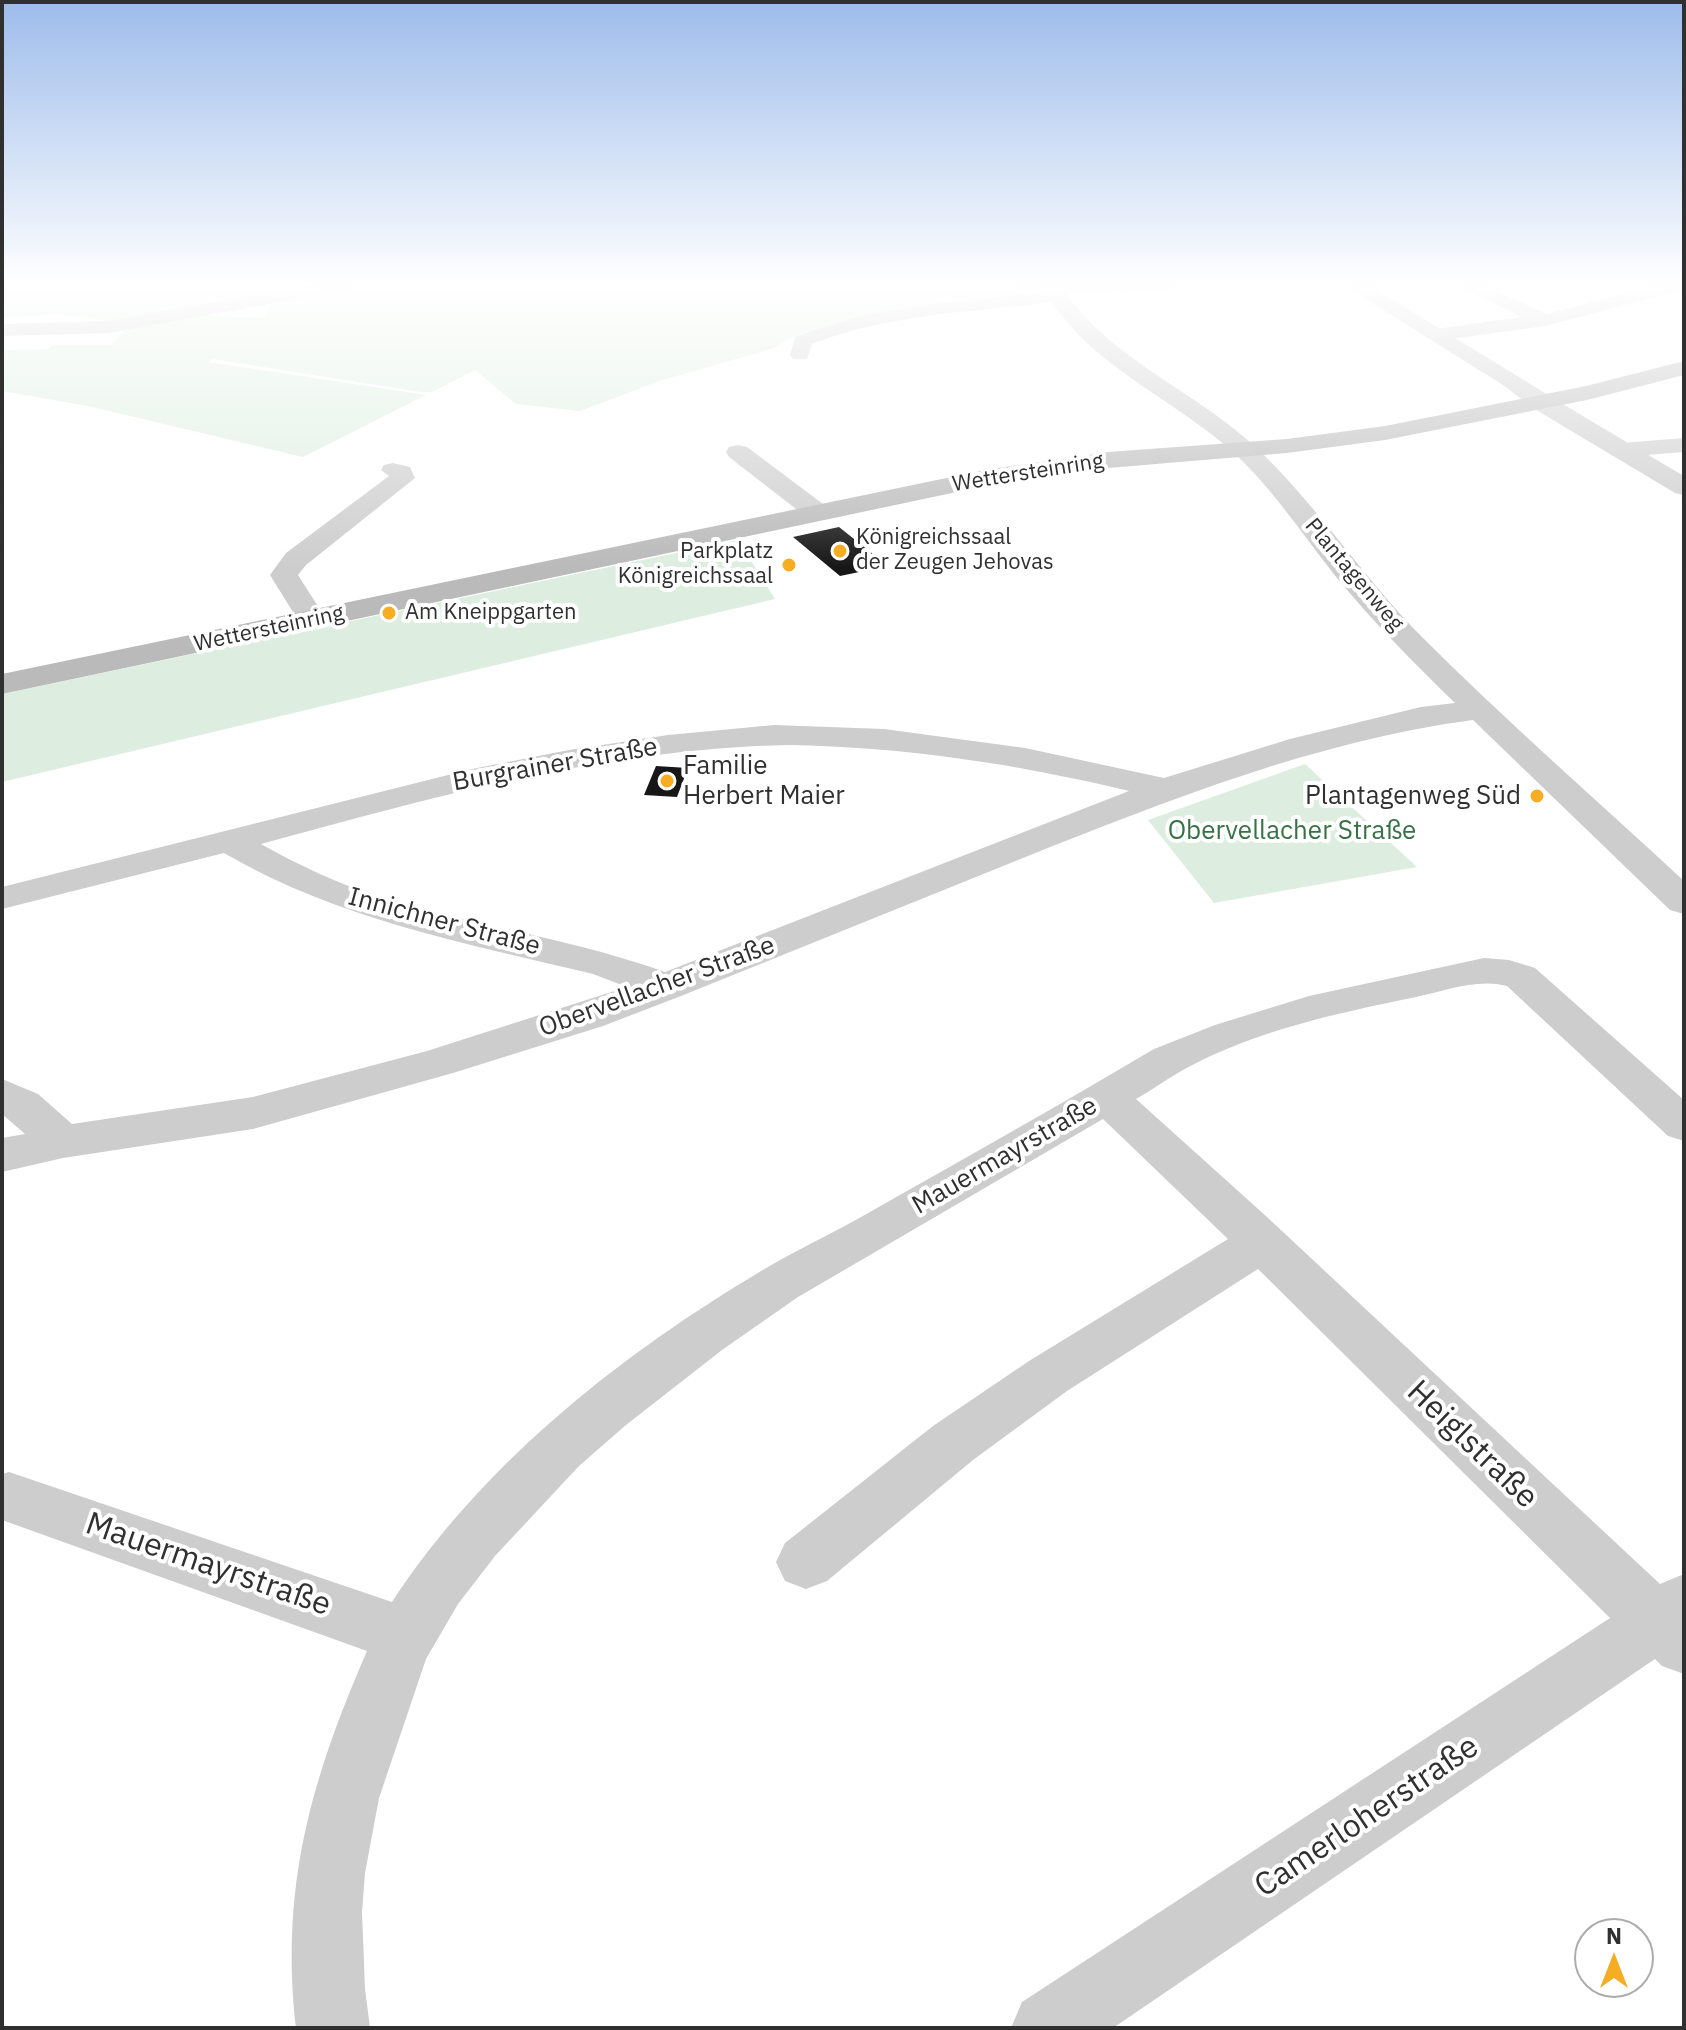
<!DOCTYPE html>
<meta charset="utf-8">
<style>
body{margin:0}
#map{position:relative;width:1686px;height:2030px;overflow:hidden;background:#fff;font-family:"IBM Plex Sans",sans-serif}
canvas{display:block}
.frame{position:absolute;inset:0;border:4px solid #303030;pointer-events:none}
.north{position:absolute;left:1574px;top:1918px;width:80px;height:80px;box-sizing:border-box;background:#fff;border:2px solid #acacac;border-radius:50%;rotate:0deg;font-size:22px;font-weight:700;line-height:32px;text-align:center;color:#303030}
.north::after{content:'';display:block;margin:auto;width:28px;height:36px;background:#f5ad24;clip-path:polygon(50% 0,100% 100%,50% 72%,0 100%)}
</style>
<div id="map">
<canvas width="1686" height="2030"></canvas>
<div class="frame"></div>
<div class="north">N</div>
</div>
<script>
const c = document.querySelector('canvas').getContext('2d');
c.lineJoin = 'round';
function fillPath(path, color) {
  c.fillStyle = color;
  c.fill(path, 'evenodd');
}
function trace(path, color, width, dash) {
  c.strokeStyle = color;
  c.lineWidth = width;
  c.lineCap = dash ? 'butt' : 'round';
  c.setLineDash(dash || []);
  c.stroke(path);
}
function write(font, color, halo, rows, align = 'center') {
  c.font = font + ' "IBM Plex Sans",sans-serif';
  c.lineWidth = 8;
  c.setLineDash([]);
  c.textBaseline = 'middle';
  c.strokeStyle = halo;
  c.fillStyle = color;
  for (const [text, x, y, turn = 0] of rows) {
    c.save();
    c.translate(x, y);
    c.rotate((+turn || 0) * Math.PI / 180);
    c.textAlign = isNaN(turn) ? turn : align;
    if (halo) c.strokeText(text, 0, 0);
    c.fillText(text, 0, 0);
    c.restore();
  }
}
fillPath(new Path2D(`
 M 2,284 L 340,284 L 200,315 L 264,318 L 271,300 L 359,284 L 981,284 L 1012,287 L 1025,296 L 874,315 L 831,324 L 795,336 L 771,349 L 659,381 L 580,411 L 516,404 L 475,370 L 432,392 L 421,392 L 213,359 L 208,362 L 426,395 L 303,457 L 88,406 L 2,391 L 2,350 L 49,349 L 52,345 L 112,345 L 129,324 L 55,314 L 2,319 Z
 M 738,540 L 775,599 L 2,782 L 2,694 Z
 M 1305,764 L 1417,867 L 1214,903 L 1148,820 Z`), '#ddeee0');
fillPath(new Path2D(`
 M 839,527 L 888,566 L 840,576 L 793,537 Z
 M 656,766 L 688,768 L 677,797 L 644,795 Z`), '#171717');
fillPath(new Path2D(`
 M 315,284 L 357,284 L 348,290 L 109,333 L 2,336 L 2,324 L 109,321 Z
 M 1020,284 L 1183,284 L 1174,290 L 1064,291 C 1111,359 1191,389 1251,443 C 1315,501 1361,576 1423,638 C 1507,722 1597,800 1684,881 L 1684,914 L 1670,910 L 1473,720 C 1316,741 1169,800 1023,858 C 909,904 795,950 681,996 L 603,1026 L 453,1073 L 253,1129 L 63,1158 L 2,1172 L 2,1138 L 25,1134 L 2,1114 L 2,1079 L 38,1094 L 72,1124 L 253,1097 L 427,1051 L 627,987 L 593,974 C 465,943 339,920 224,853 L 2,909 L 2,887 L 472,769 L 569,750 L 668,735 L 774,725 L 884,729 L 1025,748 L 1164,778 L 1290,739 L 1421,707 L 1455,703 C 1416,665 1377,626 1342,584 C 1306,540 1276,492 1234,453 C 1176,400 1096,369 1052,302 C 973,312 887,314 812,344 L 807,359 L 793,359 L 790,355 L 795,337 C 874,305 962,302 1046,292 L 1021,290 ZM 789,745 C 904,747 1017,764 1129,791 L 665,972 C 581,942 493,928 406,905 C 359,893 303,868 261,844 C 432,797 610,748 789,745 Z
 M 1454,284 L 1479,284 L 1547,314 L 1660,284 L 1684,287 L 1682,290 L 1545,326 L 1436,341 L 1429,339 L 1426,335 L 1436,329 L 1522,317 Z
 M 1684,438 L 1684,452 L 1622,457 L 1614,455 L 1610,450 L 1614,445 L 1622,443 Z
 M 738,445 L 747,447 L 827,507 L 831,513 L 827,519 L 809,519 L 729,457 L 726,452 L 729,447 Z
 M 393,463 L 410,467 L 415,478 L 306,565 L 298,575 L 326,619 L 321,625 L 311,628 L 301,625 L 270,575 L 286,553 L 389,476 L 381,470 L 384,465 Z
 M 1484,958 L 1509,960 L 1535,968 L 1684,1100 L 1684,1141 L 1668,1136 L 1507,986 C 1477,978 1445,991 1416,997 C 1338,1013 1253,1031 1183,1070 C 1167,1079 1152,1090 1136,1099 L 1267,1217 L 1660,1584 L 1684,1574 L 1684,1674 L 1662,1666 L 1655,1659 L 1113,2028 L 1011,2028 L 1022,2002 L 1610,1618 L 1258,1269 L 1067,1391 L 973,1460 L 827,1581 L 806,1589 L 785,1581 L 776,1562 L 785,1543 L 933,1426 L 1029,1361 L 1228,1239 L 1103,1119 L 798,1297 L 722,1350 L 626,1425 L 579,1466 L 495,1556 L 458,1604 L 426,1659 L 379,1798 L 365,1873 L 362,1912 L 365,1989 L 370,2028 L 296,2028 C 280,1887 311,1780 367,1651 L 2,1520 L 2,1474 L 9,1472 L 392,1602 C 480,1468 611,1362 748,1279 C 787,1254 830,1235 870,1212 C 965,1158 1060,1105 1154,1049 L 1215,1025 L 1309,996 Z`), '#cdcdcd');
fillPath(new Path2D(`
 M 1342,284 L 1366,284 C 1473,348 1577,414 1684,476 L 1684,495 L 1675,493 L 1533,408 L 1503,385 Z`), '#cdcdcd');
fillPath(new Path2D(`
 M 1684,361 L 1684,375 L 1587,400 L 1385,440 L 1287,453 L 1108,468 L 985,486 L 2,694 L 2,674 L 985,470 L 1108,452 L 1287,439 L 1385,426 L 1586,386 Z`), '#bababa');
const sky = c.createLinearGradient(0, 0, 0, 568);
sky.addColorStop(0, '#9dbceb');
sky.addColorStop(0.5, '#fff');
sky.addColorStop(1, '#ffffff00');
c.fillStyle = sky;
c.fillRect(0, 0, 1686, 568);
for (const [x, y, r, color] of [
 [840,551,8,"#f5ad24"],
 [789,565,8,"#f5ad24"],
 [389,613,8,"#f5ad24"],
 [667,781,8,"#f5ad24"],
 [1537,796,8,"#f5ad24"]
]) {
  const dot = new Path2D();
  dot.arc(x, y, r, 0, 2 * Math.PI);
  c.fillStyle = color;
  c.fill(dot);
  trace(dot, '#fff', 3);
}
write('22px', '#303030', '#fff', [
 ["Wettersteinring",1028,473,-9],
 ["Plantagenweg",1354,575,50],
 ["Wettersteinring",269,629,-12]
]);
write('22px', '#303030', '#fff', [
 ["Königreichssaal",856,538],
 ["der Zeugen Jehovas",856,563],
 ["Parkplatz",773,552,"right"],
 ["Königreichssaal",773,577,"right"],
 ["Am Kneippgarten",405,613]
], 'left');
write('26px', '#303030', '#fff', [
 ["Burgrainer Straße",555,765,-10],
 ["Innichner Straße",444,922,15],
 ["Obervellacher Straße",657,987,-20],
 ["Mauermayrstraße",1005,1156,-30]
]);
write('26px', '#303030', '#fff', [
 ["Familie",683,766],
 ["Herbert Maier",683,796],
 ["Plantagenweg Süd",1521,796,"right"]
], 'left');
write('26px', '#397147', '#fff', [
 ["Obervellacher Straße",1292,831]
]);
write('32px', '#303030', '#fff', [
 ["Heiglstraße",1472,1445,44],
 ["Mauermayrstraße",208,1565,19],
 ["Camerloherstraße",1367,1817,-34]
]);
</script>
